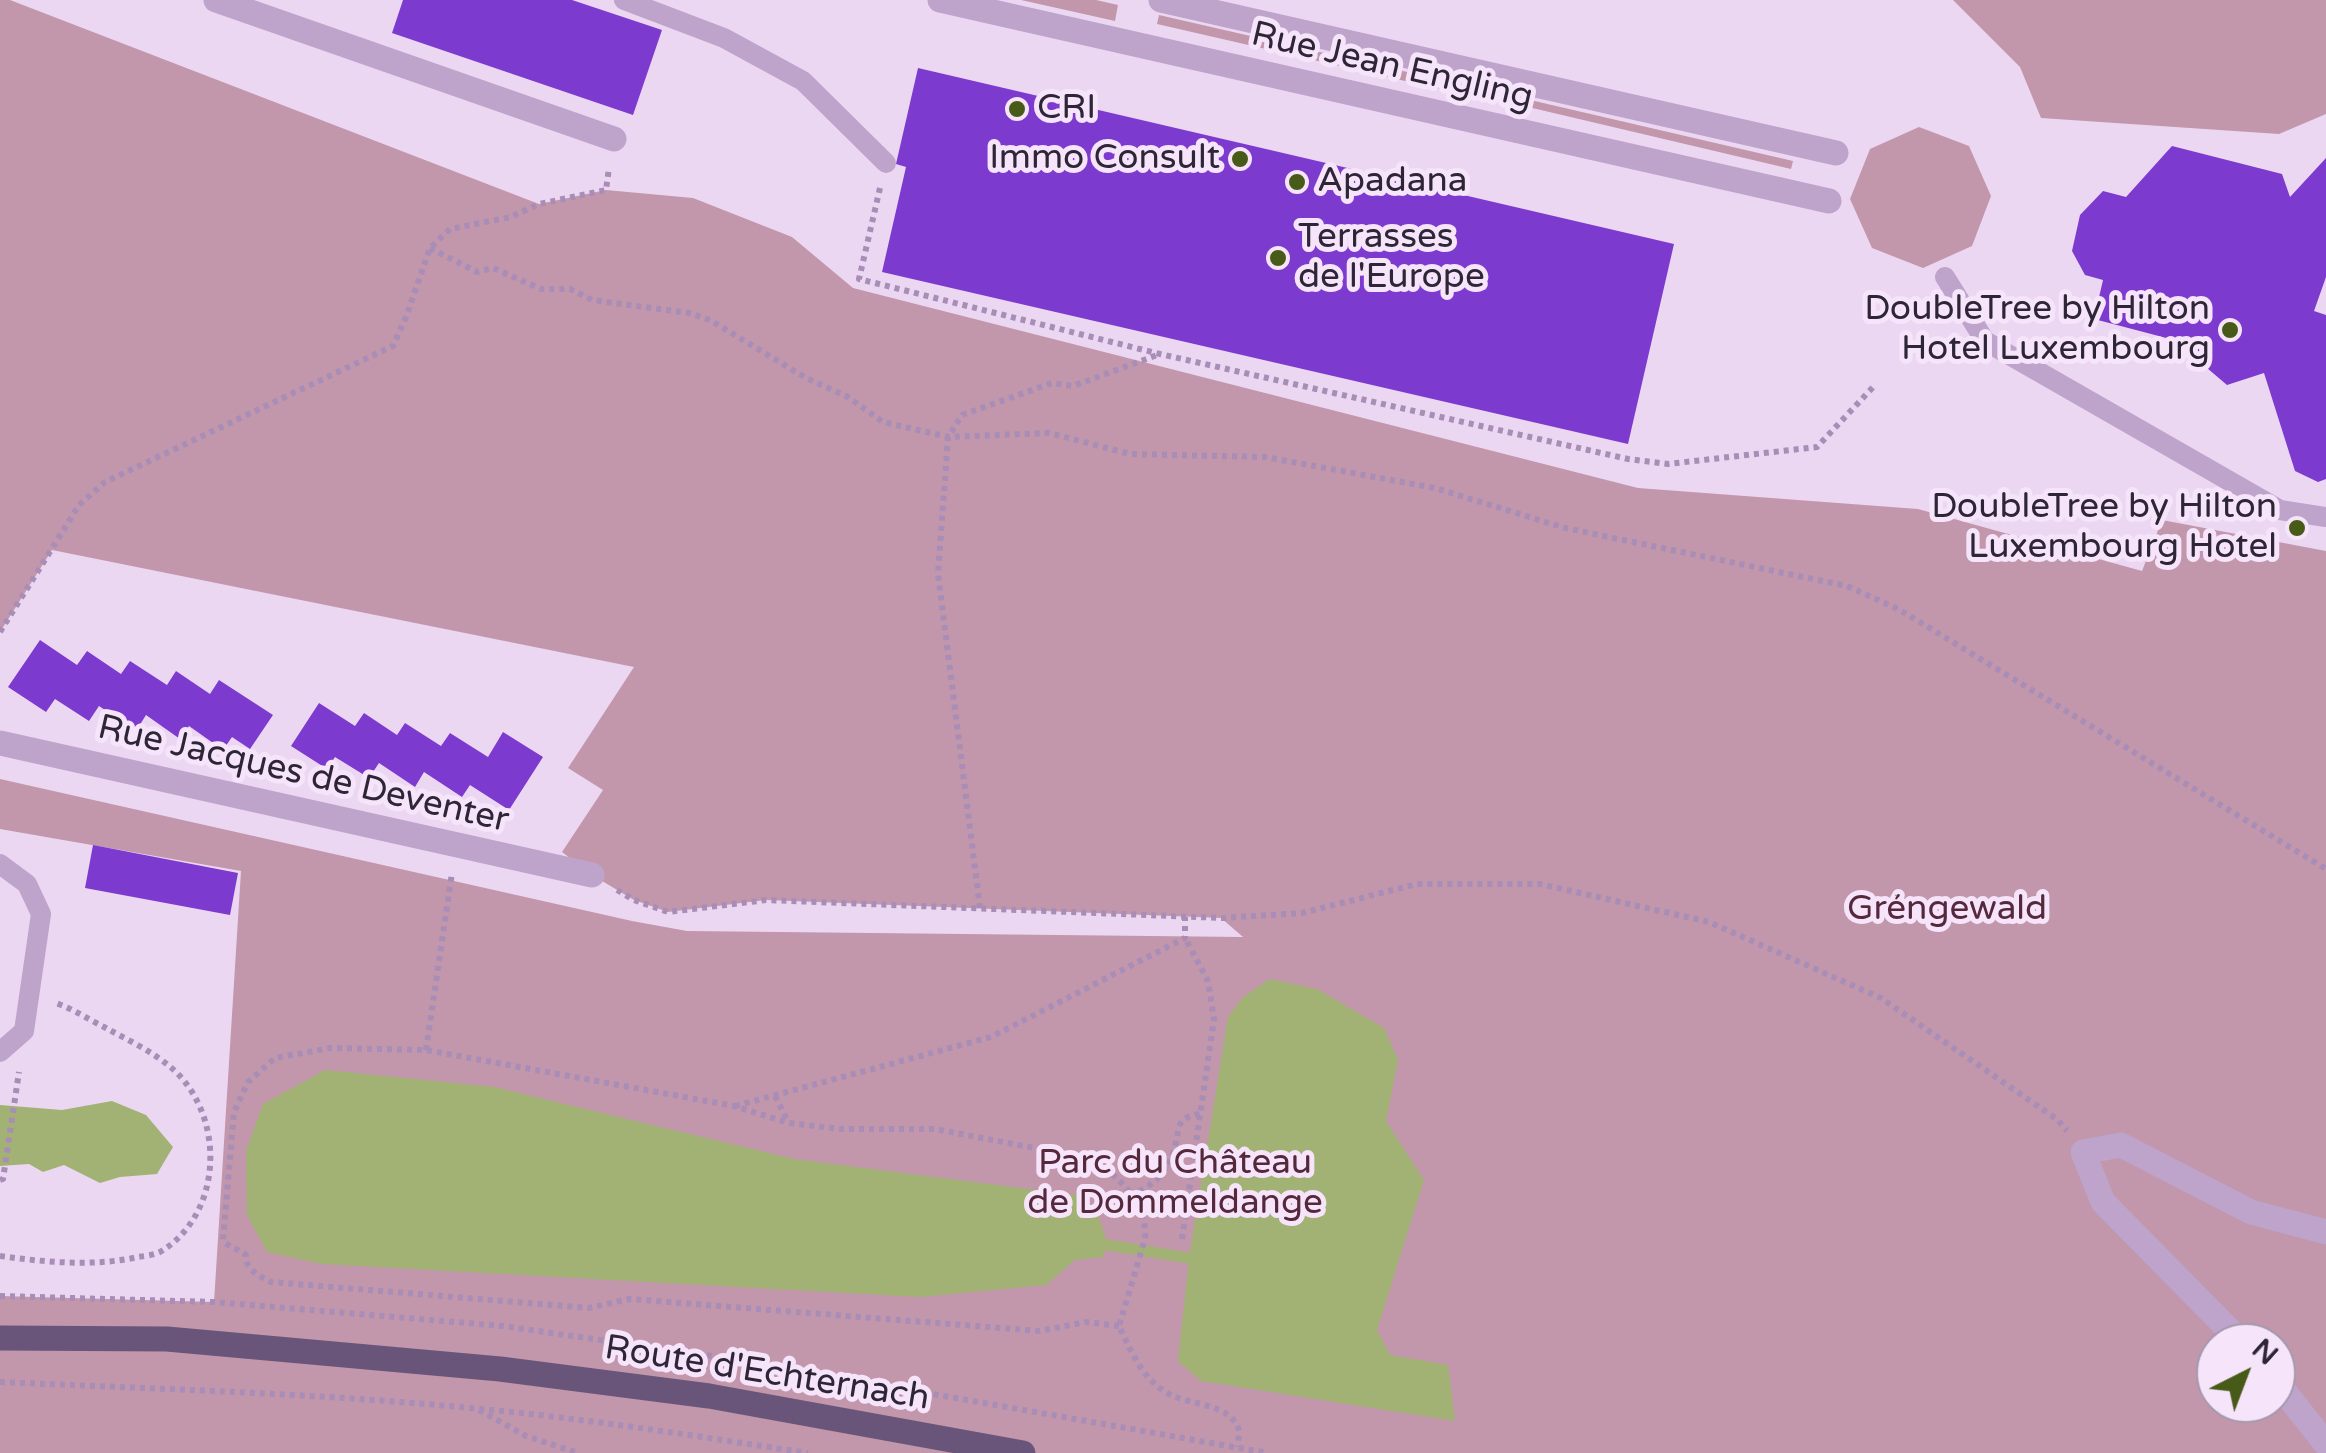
<!DOCTYPE html>
<meta charset="utf-8">
<style>
body{margin:0}
#map{position:relative;width:2326px;height:1453px;overflow:hidden;background:#ecd7f3;font-family:"Varela Round",sans-serif}
canvas{display:block}
.north{position:absolute;left:2196px;top:1323px;width:100px;height:100px;box-sizing:border-box;background:#f5e4fa;border:2px solid #a598ac;border-radius:50%;rotate:42deg;font-size:28px;font-weight:700;line-height:40px;text-align:center;color:#2e2536}
.north::after{content:'';display:block;margin:auto;width:35px;height:45px;background:#485a18;clip-path:polygon(50% 0,100% 100%,50% 72%,0 100%)}
</style>
<div id="map">
<canvas width="2326" height="1453"></canvas>
<div class="north">N</div>
</div>
<script>
const c = document.querySelector('canvas').getContext('2d');
c.lineJoin = 'round';
function fillPath(path, color) {
  c.fillStyle = color;
  c.fill(path, 'evenodd');
}
function trace(path, color, width, dash) {
  c.strokeStyle = color;
  c.lineWidth = width;
  c.lineCap = dash ? 'butt' : 'round';
  c.setLineDash(dash || []);
  c.stroke(path);
}
function write(font, color, halo, rows, align = 'center') {
  c.font = font + ' "Varela Round",sans-serif';
  c.lineWidth = 10;
  c.setLineDash([]);
  c.textBaseline = 'middle';
  c.strokeStyle = halo;
  c.fillStyle = color;
  for (const [text, x, y, turn = 0] of rows) {
    c.save();
    c.translate(x, y);
    c.rotate((+turn || 0) * Math.PI / 180);
    c.textAlign = isNaN(turn) ? turn : align;
    if (halo) c.strokeText(text, 0, 0);
    c.fillText(text, 0, 0);
    c.restore();
  }
}
fillPath(new Path2D(`
 M 0,0 L 10,0 L 539,204 L 606,190 L 693,198 L 792,237 L 853,288 L 1638,488 L 1918,509 L 2142,571 L 2162,520 L 2326,551 L 2326,1453 L 0,1453 L 0,1296 L 214,1302 L 241,871 L 0,829 L 0,779 L 632,921 L 687,931 L 1243,937 L 1221,918 L 766,900 L 668,912 L 634,900 L 592,875 L 562,852 L 603,790 L 568,768 L 634,667 L 52,550 L 0,632 ZM 2216,1343 L 2276,1343 L 2276,1403 L 2216,1403 Z
 M 1021,0 L 1096,0 L 1118,5 L 1115,21 Z
 M 1953,0 L 2326,0 L 2326,114 L 2279,134 L 2041,118 L 2020,67 Z
 M 1159,15 L 1442,80 L 1440,89 L 1157,24 Z
 M 1457,83 L 1793,161 L 1791,169 L 1456,90 Z
 M 1919,127 L 1969,146 L 1991,196 L 1972,246 L 1923,268 L 1872,248 L 1850,199 L 1870,149 Z`), '#c297ab');
fillPath(new Path2D(`
 M 1270,979 L 1317,989 L 1384,1028 L 1398,1060 L 1386,1121 L 1424,1180 L 1377,1330 L 1390,1355 L 1448,1365 L 1455,1421 L 1201,1381 L 1178,1361 L 1189,1258 L 1228,1017 L 1242,998 Z
 M 325,1070 L 494,1087 L 794,1159 L 1076,1195 L 1096,1209 L 1108,1245 L 1103,1257 L 1075,1260 L 1046,1285 L 919,1297 L 322,1264 L 267,1252 L 247,1215 L 246,1151 L 263,1104 Z
 M 112,1101 L 146,1115 L 173,1147 L 157,1174 L 120,1177 L 100,1183 L 64,1165 L 43,1172 L 29,1164 L 0,1166 L 0,1105 L 62,1110 Z`), '#a2b274');
trace(new Path2D(`
 M 1108,1245 L 1189,1258`), '#a2b274', 11);
fillPath(new Path2D(`
 M 403,0 L 572,0 L 662,30 L 633,115 L 392,33 Z
 M 918,68 L 1674,244 L 1628,444 L 882,272 L 906,167 L 896,164 Z
 M 2172,146 L 2282,174 L 2290,197 L 2326,158 L 2326,277 L 2314,311 L 2326,315 L 2326,479 L 2318,482 L 2295,471 L 2264,373 L 2227,385 L 2174,340 L 2094,319 L 2103,280 L 2085,275 L 2072,251 L 2080,215 L 2103,191 L 2126,197 Z
 M 40,640 L 77,665 L 87,651 L 121,674 L 130,661 L 167,685 L 176,671 L 210,694 L 219,680 L 273,715 L 250,749 L 232,737 L 223,750 L 189,726 L 180,739 L 146,715 L 136,731 L 99,706 L 89,721 L 55,699 L 46,712 L 8,687 Z
 M 319,703 L 355,726 L 364,713 L 397,735 L 405,723 L 441,746 L 450,733 L 488,757 L 503,732 L 543,757 L 509,810 L 470,785 L 462,797 L 424,772 L 415,787 L 379,763 L 369,778 L 335,757 L 327,769 L 291,746 Z
 M 93,845 L 238,873 L 230,915 L 85,888 Z`), '#7d3ace');
trace(new Path2D(`
 M 880,188 L 859,279 L 1160,354 L 1628,459 L 1668,464 L 1817,447 L 1875,385
 M 430,248 L 477,272 L 493,268 L 541,289 L 570,289 L 592,300 L 689,313 L 710,320 L 806,378 L 848,397 L 883,422 L 948,437 L 1049,433 L 1130,454 L 1265,457 L 1435,488 L 1565,528 L 1847,586 L 1900,610 L 2326,869
 M 0,632 L 79,505 L 105,482 L 393,346 L 406,317 L 430,248 L 450,229 L 511,217 L 539,204 L 606,190 L 609,168
 M 617,890 L 634,900 L 668,912 L 766,900 L 1222,918 L 1302,913 L 1417,884 L 1540,884 L 1709,922 L 1881,998 L 2058,1120 L 2067,1131
 M 980,908 L 938,574 L 948,437 L 962,415 L 1052,383 L 1073,386 L 1160,354
 M 426,1050 L 452,873
 M 775,1096 L 788,1122
 M 735,1106 L 991,1037 L 1185,938 L 1185,917
 M 0,1180 L 3,1179 L 19,1072
 M 1130,1195 C 1155,1186 1171,1169 1176,1142 C 1178,1134 1178,1124 1184,1119 C 1189,1116 1195,1115 1200,1113
 M 1182,1239 L 1214,1019 L 1208,981 L 1185,938
 M 0,1256 C 45,1262 93,1267 138,1257 C 145,1256 154,1255 160,1252 C 222,1215 226,1121 176,1072 C 156,1053 128,1040 104,1027 C 88,1019 73,1009 56,1003
 M 0,1296 L 214,1302 L 503,1326 L 740,1360 L 1268,1453
 M 1119,1326 L 1086,1322 L 1040,1331 L 629,1299 L 589,1308 L 271,1282 C 260,1276 245,1270 246,1255 C 238,1248 230,1249 223,1240 L 234,1112 L 248,1082 L 275,1058 L 330,1048 L 426,1050 L 734,1106 L 789,1123 L 841,1129 L 935,1129 L 1081,1157 C 1114,1169 1148,1201 1145,1239 L 1119,1326 C 1132,1353 1143,1381 1171,1395 C 1191,1405 1233,1404 1239,1431 C 1239,1433 1238,1445 1238,1447
 M 0,1382 C 157,1389 314,1393 470,1408 C 583,1418 696,1436 808,1453
 M 479,1410 L 526,1436 L 578,1453`), '#a88db7', 6, [5, 5]);
trace(new Path2D(`
 M 624,0 L 724,38 L 803,81 L 886,163
 M 1945,277 L 1985,341 L 2280,510 L 2326,517
 M 0,864 L 27,884 L 41,914 L 24,1031 L 0,1052`), '#bea3cb', 20);
trace(new Path2D(`
 M 216,0 L 614,139
 M 940,0 L 1829,201
 M 1161,0 L 1836,153
 M 0,743 L 592,875
 M 2242,1343 L 2103,1202 L 2083,1152 L 2121,1145 L 2251,1212 L 2326,1232
 M 2276,1381 L 2326,1444`), '#bea3cb', 25);
trace(new Path2D(`
 M 0,1338 L 167,1339 L 500,1369 L 709,1396 L 1023,1453`), '#695579', 25);
for (const [x, y, r, color] of [
 [1017,109,10,"#485a18"],
 [1240,159,10,"#485a18"],
 [1297,182,10,"#485a18"],
 [1278,258,10,"#485a18"],
 [2230,330,10,"#485a18"],
 [2297,528,10,"#485a18"]
]) {
  const dot = new Path2D();
  dot.arc(x, y, r, 0, 2 * Math.PI);
  c.fillStyle = color;
  c.fill(dot);
  trace(dot, '#f5e4fa', 4);
}
write('35px', '#2e2536', '#f5e4fa', [
 ["Rue Jean Engling",1392,67,13],
 ["Rue Jacques de Deventer",303,775,13],
 ["Route d'Echternach",767,1374,9]
]);
write('35px', '#2e2536', '#f5e4fa', [
 ["CRI",1037,109],
 ["Immo Consult",1220,159,"right"],
 ["Apadana",1317,182],
 ["Terrasses",1298,238],
 ["de l'Europe",1298,278],
 ["DoubleTree by Hilton",2210,310,"right"],
 ["Hotel Luxembourg",2210,350,"right"],
 ["DoubleTree by Hilton",2277,508,"right"],
 ["Luxembourg Hotel",2277,548,"right"]
], 'left');
write('35px', '#56283b', '#f5e4fa', [
 ["Gréngewald",1947,910],
 ["Parc du Château",1175,1164],
 ["de Dommeldange",1175,1204]
]);
</script>
